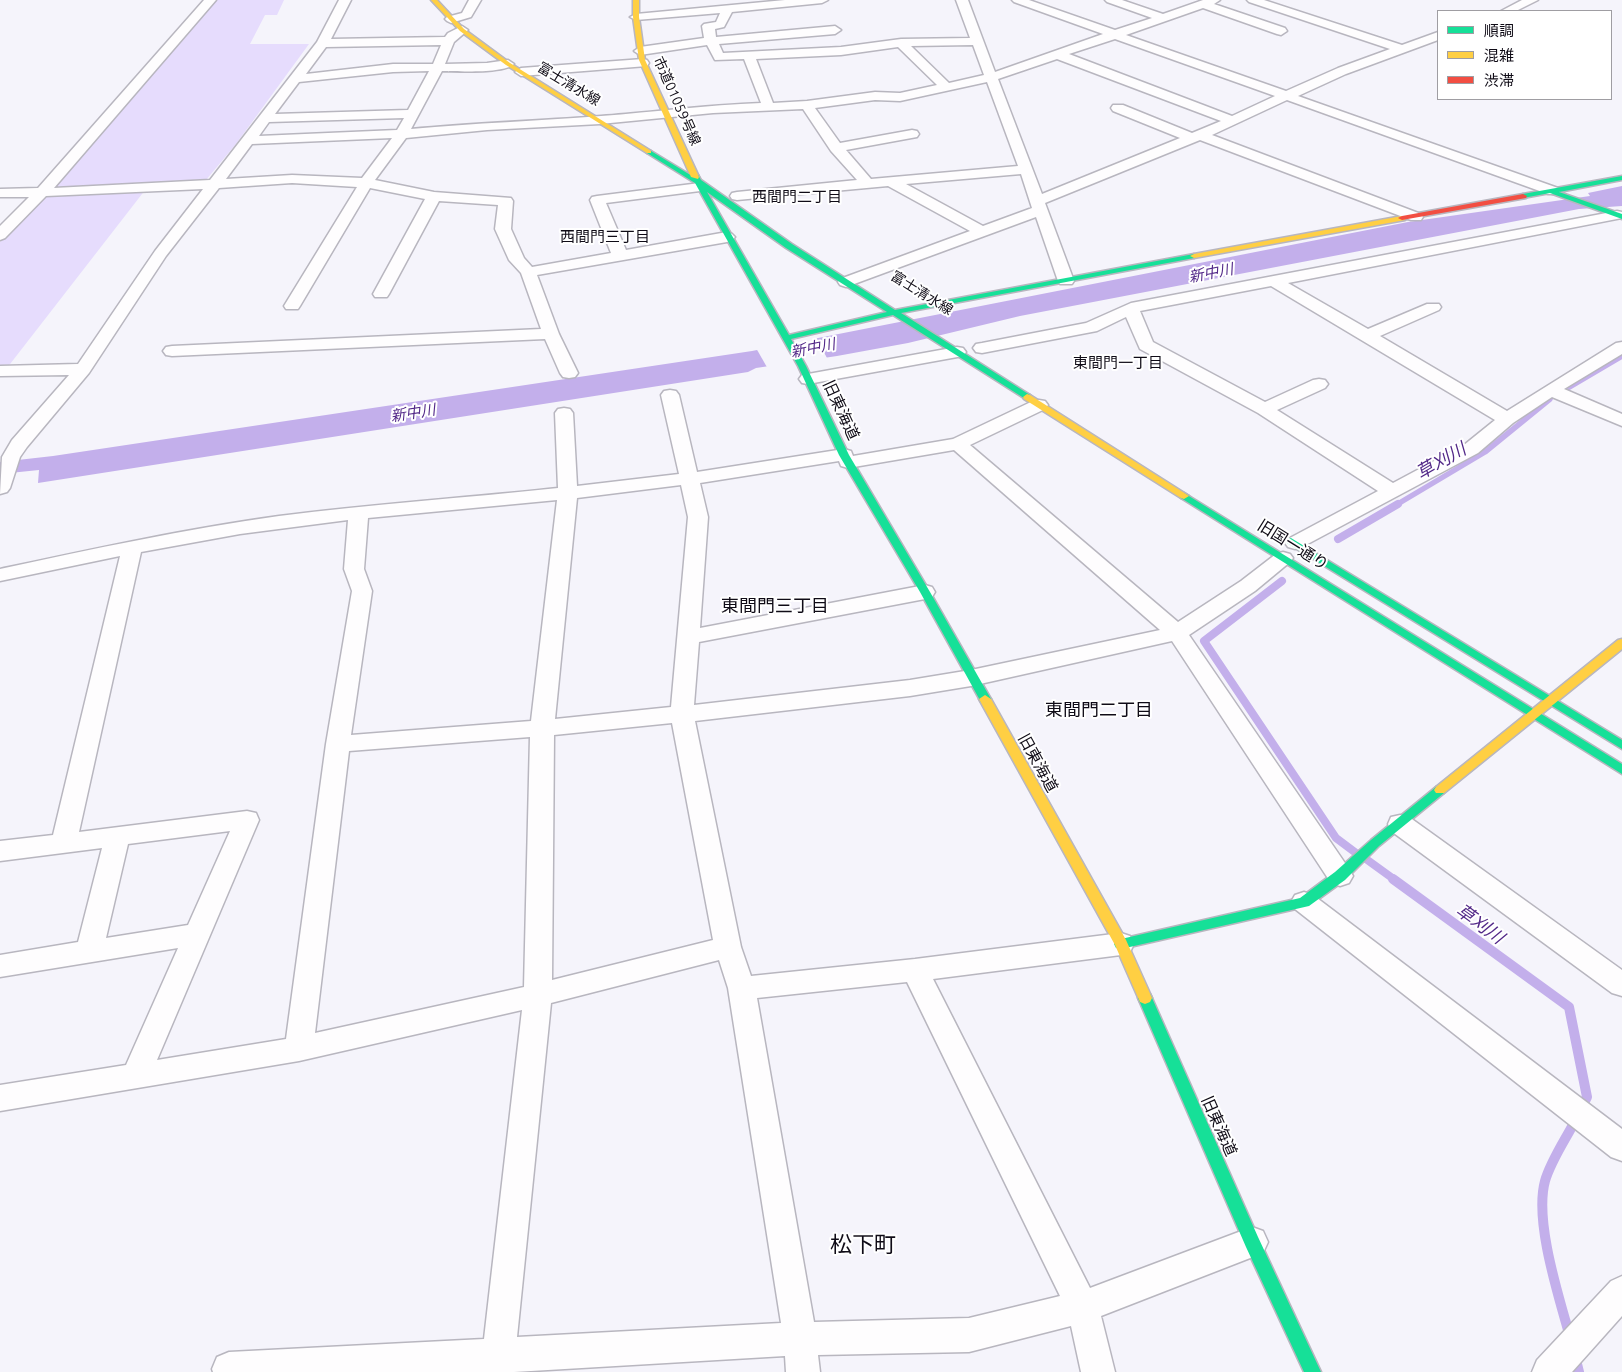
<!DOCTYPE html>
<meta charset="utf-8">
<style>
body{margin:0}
#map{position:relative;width:1622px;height:1372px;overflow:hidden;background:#f5f4fb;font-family:Ubuntu,"Noto Sans JP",sans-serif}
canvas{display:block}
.legend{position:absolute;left:1437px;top:10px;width:175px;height:90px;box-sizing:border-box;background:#fff;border:1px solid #9f9da2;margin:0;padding:6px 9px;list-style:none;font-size:15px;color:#0f0b16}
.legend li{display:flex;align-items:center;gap:10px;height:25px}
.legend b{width:25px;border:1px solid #9f9da2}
</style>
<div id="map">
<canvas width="1622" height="1372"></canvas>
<ul class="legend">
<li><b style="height:6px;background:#16e098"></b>順調</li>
<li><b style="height:6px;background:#ffcf43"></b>混雑</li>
<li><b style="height:6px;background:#f24e42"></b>渋滞</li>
</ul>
</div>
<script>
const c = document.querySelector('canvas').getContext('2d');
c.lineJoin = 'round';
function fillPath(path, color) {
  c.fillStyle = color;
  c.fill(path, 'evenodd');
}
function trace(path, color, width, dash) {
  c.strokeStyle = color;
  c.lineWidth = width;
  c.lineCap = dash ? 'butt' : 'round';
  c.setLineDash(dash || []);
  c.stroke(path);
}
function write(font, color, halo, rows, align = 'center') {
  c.font = font + ' Ubuntu,"Noto Sans JP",sans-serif';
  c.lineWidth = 4;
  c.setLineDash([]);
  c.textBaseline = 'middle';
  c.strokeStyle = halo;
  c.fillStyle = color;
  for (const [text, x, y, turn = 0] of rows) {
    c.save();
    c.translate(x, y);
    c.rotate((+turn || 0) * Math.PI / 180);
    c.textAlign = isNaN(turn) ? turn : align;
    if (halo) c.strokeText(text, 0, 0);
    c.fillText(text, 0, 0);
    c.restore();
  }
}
fillPath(new Path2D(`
 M 212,0 L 284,0 L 277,15 L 265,15 L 250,44 L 309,44 L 236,144 L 206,180 L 201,183 L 149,185 L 0,377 L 0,242 L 43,197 L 49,194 Z`), '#e6dcfd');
fillPath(new Path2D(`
 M 1622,186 L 1622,206 L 1579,209 L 1020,316 L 908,343 L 837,356 L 756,368 L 748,372 L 38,483 L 39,470 L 0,474 L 0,462 L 53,456 L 752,351 L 1408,222 L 1590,196 L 1588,193 Z`), '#c3afeb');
fillPath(new Path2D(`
 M 816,337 L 828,360 L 768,369 L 756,348 Z`), '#f5f4fb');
trace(new Path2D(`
 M 1568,388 L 1622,356
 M 1396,505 L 1485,452 L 1550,399`), '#c3afeb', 5.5);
trace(new Path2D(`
 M 1338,539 L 1398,504
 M 1282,581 L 1204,641 L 1336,838 L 1356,853
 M 1366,859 L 1395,880`), '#c3afeb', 8);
trace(new Path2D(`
 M 1393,879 L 1569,1007 L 1587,1097 L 1581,1109
 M 1570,1337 C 1559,1297 1534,1221 1545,1181 C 1551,1160 1566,1139 1576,1119
 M 1575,1356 L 1579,1372`), '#c3afeb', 10);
const street = new Path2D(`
 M 204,0 L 216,0 L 54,188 L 210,180 L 317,42 L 339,0 L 351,0 L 331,39 L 445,37 L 448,33 L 462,26 L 468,30 L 454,42 L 445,64 L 487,63 L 508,60 L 514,64 C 504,74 457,71 442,71 L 411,129 C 475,123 538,121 601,116 C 654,112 707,105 761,103 L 744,59 L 715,60 L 707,45 L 640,55 L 634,51 L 640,47 L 704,38 L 702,26 L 704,24 L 716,22 L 720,13 L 636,20 L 630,17 L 636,14 L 785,0 L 828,0 L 822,3 L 732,12 L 724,27 L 715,29 L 716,37 L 835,26 L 841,30 L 835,34 L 719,44 L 723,53 L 841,47 L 901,39 L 970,38 L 956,0 L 968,0 L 995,72 L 1103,34 L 1014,2 L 1012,0 L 1029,0 L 1115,30 L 1152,18 L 1107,2 L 1105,0 L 1122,0 L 1163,14 L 1203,0 L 1220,0 L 1214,4 L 1285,28 L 1287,31 L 1281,35 L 1277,34 L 1203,8 L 1126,35 L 1286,91 L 1338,68 L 1390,49 L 1249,2 L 1247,0 L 1264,0 L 1402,45 L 1438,32 L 1438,40 L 1346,74 L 1298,96 L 1558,188 L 1560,191 L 1558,194 L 1548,194 L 1287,100 L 1212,135 L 1421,214 L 1423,217 L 1421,220 L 1411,220 L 1200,140 L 1045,203 L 1074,281 L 1072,284 L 1060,284 L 1058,281 L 1036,217 L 846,287 L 840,285 L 838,282 L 840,279 L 970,231 L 888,186 L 737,200 L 732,199 L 730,196 L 732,193 L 737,192 L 857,180 L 831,151 L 803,109 L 713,113 L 600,124 L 487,130 L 406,138 L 375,180 L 434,192 L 511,198 L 513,201 L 511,229 L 524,258 L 532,267 L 611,253 L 590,200 L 592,197 L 597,196 L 700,183 L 705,184 L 707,187 L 705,190 L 700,191 L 606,203 L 626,250 L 727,232 L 732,234 L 735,237 L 732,240 L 727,242 L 537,275 L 559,334 L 578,373 L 575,377 L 569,378 L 563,377 L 560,373 L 545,339 L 172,356 L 166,355 L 163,351 L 166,347 L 172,346 L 541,329 L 521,273 L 509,260 L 495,229 L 498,205 L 439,201 L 389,294 L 387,297 L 375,297 L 373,294 L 425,199 L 370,188 L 300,306 L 298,309 L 286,309 L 284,306 L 357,187 L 292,183 L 219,188 L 166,256 L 89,373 L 27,447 L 20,457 L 10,488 L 7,492 L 0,494 L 2,457 L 12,440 L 69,375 L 0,376 L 0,366 L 78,364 L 155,251 L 203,189 L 46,196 L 5,238 L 0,240 L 0,226 L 29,197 L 0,197 L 0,189 L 38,188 ZM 1115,39 L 1275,96 L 1232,116 L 1069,54 ZM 441,45 L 433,64 L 393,64 L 306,74 L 326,47 ZM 973,45 L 984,75 L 949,83 L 911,46 ZM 898,47 L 937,85 L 900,93 L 875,92 L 807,101 L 773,103 L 756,59 L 841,55 ZM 1057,59 L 1221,121 L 1192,133 L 1123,105 L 1113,105 L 1111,108 L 1113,111 L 1180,138 L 1042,194 L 998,79 ZM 429,71 L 408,110 L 275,114 L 299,82 L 393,72 ZM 987,82 L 1018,166 L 871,179 L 846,150 L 917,137 L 919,134 L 917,131 L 912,130 L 840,143 L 815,108 L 875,100 L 900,101 ZM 404,118 L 397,130 L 259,136 L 269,122 ZM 392,138 L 362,178 L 292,175 L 226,179 L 252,144 ZM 1021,174 L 1032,208 L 983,226 L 906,184 Z
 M 469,0 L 481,0 L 471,17 L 451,23 L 447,21 L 445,19 L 447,17 L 462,13 Z
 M 1522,0 L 1538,0 L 1516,11 L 1501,11 Z
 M 643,59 L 647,60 L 649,63 L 647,66 L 521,76 L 515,72 L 521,68 Z
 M 1617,211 L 1622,212 L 1622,218 L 1288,283 L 1368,329 L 1427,304 L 1439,304 L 1441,307 L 1439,310 L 1380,336 L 1507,411 L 1616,343 L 1622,342 L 1622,354 L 1564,389 L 1622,414 L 1622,426 L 1552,397 L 1513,423 L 1478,453 L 1302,547 L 1295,549 L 1288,547 L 1285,543 L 1288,539 L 1378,491 L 1258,413 L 1140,349 L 1126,317 L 1097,331 L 982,353 L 976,352 L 973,348 L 976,344 L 982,343 L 1086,323 L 1131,303 ZM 1271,286 L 1495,420 L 1464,445 L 1393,483 L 1277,410 L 1325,388 L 1328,384 L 1325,380 L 1319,379 L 1313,380 L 1265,402 L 1153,342 L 1140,311 Z
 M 957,347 L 963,348 L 966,352 L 963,356 L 808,384 L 802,383 L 799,379 L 802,375 L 808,374 Z
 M 670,390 L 676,391 L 679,395 L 697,472 L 844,449 L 851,451 L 853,456 L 953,439 L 1033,401 L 1039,400 L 1045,401 L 1048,405 L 1045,409 L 970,445 L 1178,622 L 1241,581 L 1276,554 L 1283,552 L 1290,554 L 1293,558 L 1290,562 L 1255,591 L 1189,635 L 1349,869 L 1353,876 L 1349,883 L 1340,886 L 1331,883 L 1172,641 L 971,686 L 910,696 L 695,721 L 741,947 L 751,976 L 915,959 L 1121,933 L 1130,936 L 1134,944 L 1130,952 L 1121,955 L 933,979 L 1090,1288 L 1252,1227 L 1263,1231 L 1268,1242 L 1263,1253 L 1101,1316 L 1115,1372 L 1081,1372 L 1071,1326 L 969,1352 L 818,1355 L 820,1372 L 786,1372 L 785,1356 L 514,1372 L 213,1372 L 212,1369 L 217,1357 L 229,1352 L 484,1339 L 522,1010 L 299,1061 L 0,1111 L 0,1085 L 126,1065 L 178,948 L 0,977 L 0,955 L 78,942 L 102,848 L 0,861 L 0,841 L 53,835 L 120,556 L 0,581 L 0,569 C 93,549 185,529 279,516 C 372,504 465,498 558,488 L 555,413 L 558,409 L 564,408 L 570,409 L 573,413 L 577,486 L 679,474 L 661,395 L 664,391 ZM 954,450 L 1160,630 L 971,670 L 910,680 L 694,705 L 699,642 L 925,599 L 932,597 L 935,592 L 932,587 L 925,585 L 700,628 L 708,517 L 700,483 L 839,461 L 841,466 L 848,468 ZM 681,485 L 688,517 L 671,707 L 555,719 L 577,498 ZM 557,500 L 531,721 L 351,735 L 372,591 L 364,569 L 368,518 ZM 348,520 L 344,569 L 352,591 L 326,744 L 286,1039 L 157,1060 L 259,820 L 256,813 L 247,811 L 79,832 L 141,552 L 240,534 ZM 672,723 L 713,940 L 552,980 L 554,735 ZM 530,737 L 524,987 L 315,1033 L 349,751 ZM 230,831 L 188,925 L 106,938 L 128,844 ZM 719,960 L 728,988 L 781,1323 L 517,1337 L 551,1003 ZM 907,982 L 1060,1296 L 969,1318 L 814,1322 L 757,998 Z
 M 1400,815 L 1409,817 L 1622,970 L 1622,996 L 1612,993 L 1391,831 L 1388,824 L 1391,817 Z
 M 1304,892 L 1313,895 L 1622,1129 L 1622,1161 L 1611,1157 L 1295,909 L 1291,902 L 1295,895 Z
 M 1622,1276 L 1622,1316 L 1572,1372 L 1532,1372 L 1537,1360 L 1611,1281 Z`);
const fast = new Path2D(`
 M 647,151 L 651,151 L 692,176 L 698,175 L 701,180 L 792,244 L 895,310 L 1194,254 L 1198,256 L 1194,258 L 901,313 L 1030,395 L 1031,397 L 1027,400 L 893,315 L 791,339 L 806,366 L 849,455 L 930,592 L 991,699 L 989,702 L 981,702 L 920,592 L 839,455 L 798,366 L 695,183 L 647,153 ZM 707,192 L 786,248 L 887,312 L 789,335 Z
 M 1622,176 L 1622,180 L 1559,192 L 1622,214 L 1622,219 L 1550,193 L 1523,198 L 1519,196 L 1523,194 Z
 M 1184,493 L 1622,764 L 1622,774 L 1181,498 L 1179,496 L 1181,494 Z
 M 1291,538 L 1622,740 L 1622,749 L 1287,543 L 1286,541 L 1287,539 Z
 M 1440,786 L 1444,787 L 1446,790 L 1444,793 L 1379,846 L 1345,880 L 1309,906 L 1121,949 L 1116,948 L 1114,944 L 1116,940 L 1121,939 L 1300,898 L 1335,872 L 1371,840 L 1436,787 Z
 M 1145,992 L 1150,994 L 1152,998 L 1258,1237 L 1321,1372 L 1304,1372 L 1246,1247 L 1138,998 L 1140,994 Z`);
const slow = new Path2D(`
 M 431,0 L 437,0 L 464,29 L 510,63 L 651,151 L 651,153 L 647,153 L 506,65 L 460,31 Z
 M 633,0 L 639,0 L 639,17 L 645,60 L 699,177 L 698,179 L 691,177 L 639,60 L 633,17 Z
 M 1402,216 L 1405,216 L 1405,220 L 1194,258 L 1190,256 L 1194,254 Z
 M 1027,394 L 1030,395 L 1189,496 L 1184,499 L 1181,498 L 1024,399 L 1023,397 Z
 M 1622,639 L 1622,649 L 1444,793 L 1436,793 L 1434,790 L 1436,787 L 1618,640 Z
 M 985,695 L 991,699 L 1126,940 L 1152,998 L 1150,1002 L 1145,1004 L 1140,1002 L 1115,945 L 979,699 Z`);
const jam = new Path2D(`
 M 1523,194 L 1527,196 L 1526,198 L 1402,220 L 1398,218 L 1402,216 Z`);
trace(street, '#b8b6bf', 3);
trace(fast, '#b8b6bf', 3);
trace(slow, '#b8b6bf', 3);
trace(jam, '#b8b6bf', 3);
fillPath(street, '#fefdfe');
fillPath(fast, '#16e098');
fillPath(slow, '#ffcf43');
fillPath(jam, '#f24e42');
write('14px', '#0f0b16', '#fff', [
 ["富士清水線",569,84,31],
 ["市道01059号線",677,101,66],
 ["富士清水線",922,293,32]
]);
write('15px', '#0f0b16', '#fff', [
 ["西間門二丁目",797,197],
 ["西間門三丁目",605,237],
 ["東間門一丁目",1118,363]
]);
write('italic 15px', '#522888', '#fff', [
 ["新中川",1211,273,-11],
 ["新中川",813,348,-11],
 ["新中川",413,413,-9]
]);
write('16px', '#0f0b16', '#fff', [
 ["旧東海道",841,410,65],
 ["旧国一通り",1293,545,32],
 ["旧東海道",1038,763,61],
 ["旧東海道",1219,1126,66]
]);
write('italic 18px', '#522888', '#fff', [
 ["草刈川",1441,461,-30],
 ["草刈川",1480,924,36]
]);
write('18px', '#0f0b16', '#fff', [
 ["東間門三丁目",775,606],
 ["東間門二丁目",1099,710]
]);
write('22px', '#0f0b16', '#fff', [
 ["松下町",863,1245]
]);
</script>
